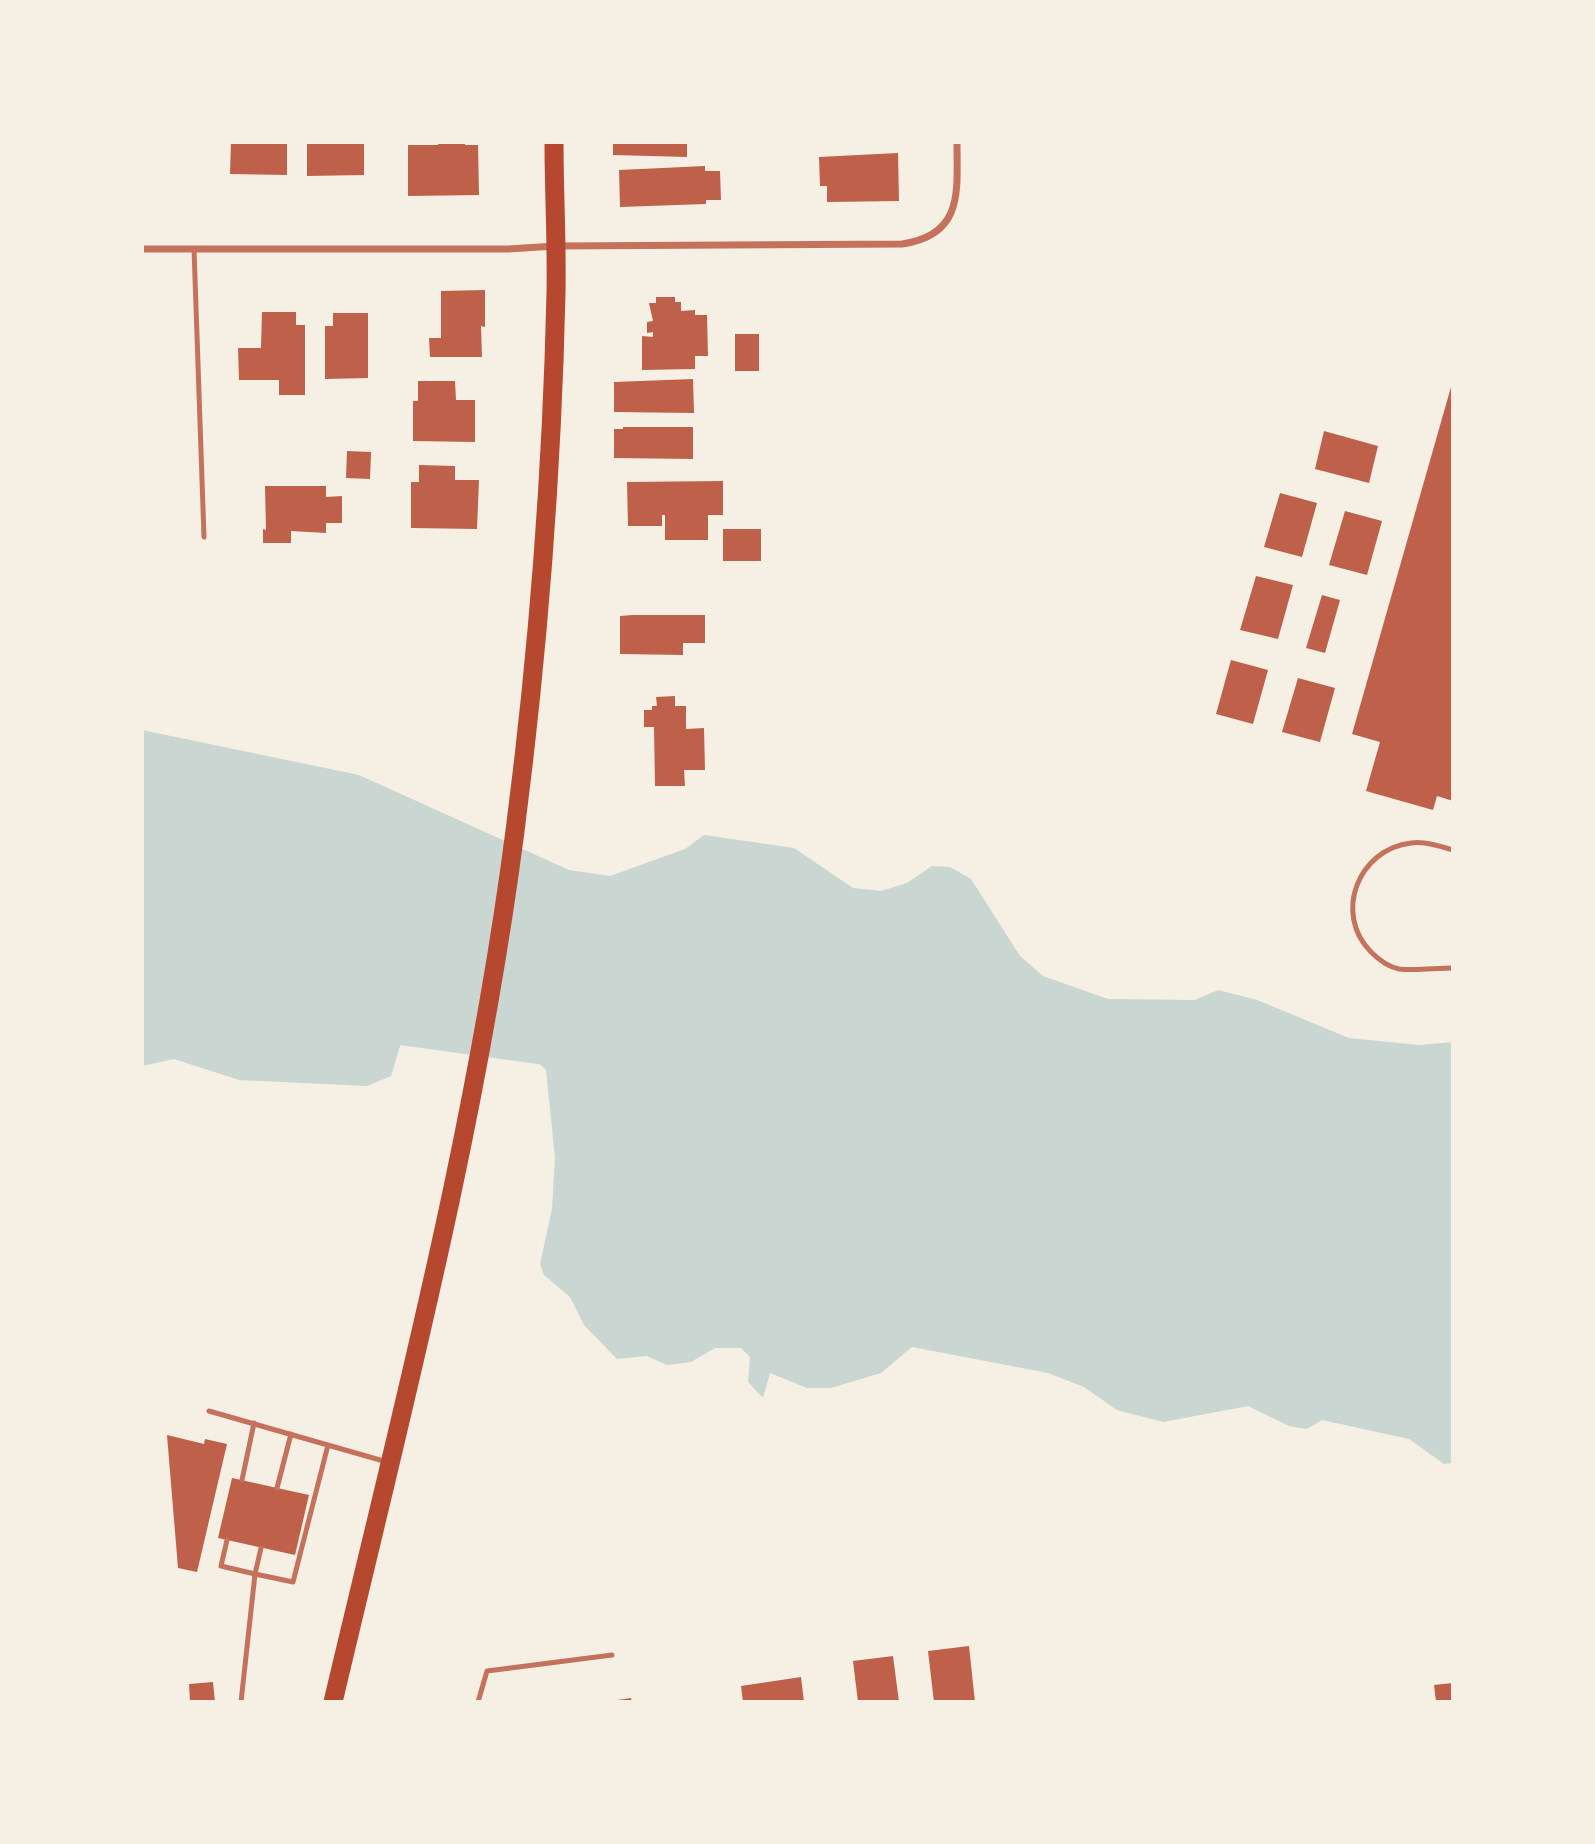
<!DOCTYPE html>
<style>
body{margin:0}
#map{position:relative;width:1595px;height:1844px;overflow:hidden;background:#f6efe4;font-family:"Public Sans",sans-serif}
canvas{display:block}
.frame{position:absolute;inset:0;border:144px solid #f6efe4;pointer-events:none}
</style>
<div id="map">
<canvas width="1595" height="1844"></canvas>
<div class="frame"></div>
</div>
<script>
const c = document.querySelector('canvas').getContext('2d');
c.lineJoin = 'round';
function fillPath(path, color) {
  c.fillStyle = color;
  c.fill(path, 'evenodd');
}
function trace(path, color, width, dash) {
  c.strokeStyle = color;
  c.lineWidth = width;
  c.lineCap = dash ? 'butt' : 'round';
  c.setLineDash(dash || []);
  c.stroke(path);
}
fillPath(new Path2D(`
 M 142,730 L 359,775 L 569,870 L 610,876 L 685,849 L 704,835 L 794,848 L 853,888 L 881,891 L 907,883 L 932,866 L 950,867 L 971,879 L 1020,956 L 1043,976 L 1108,999 L 1195,1000 L 1218,990 L 1257,1000 L 1349,1038 L 1419,1045 L 1453,1042 L 1453,1463 L 1444,1464 L 1409,1439 L 1322,1420 L 1307,1429 L 1289,1426 L 1248,1406 L 1163,1422 L 1117,1410 L 1084,1387 L 1048,1373 L 912,1347 L 881,1373 L 831,1388 L 807,1388 L 770,1373 L 763,1398 L 748,1382 L 750,1357 L 741,1348 L 715,1348 L 691,1362 L 667,1365 L 647,1356 L 617,1359 L 584,1325 L 570,1297 L 544,1275 L 540,1264 L 552,1209 L 555,1158 L 546,1070 L 493,1017 L 447,1012 L 400,1046 L 391,1076 L 367,1086 L 239,1080 L 174,1059 L 142,1066 Z`), '#c9d6d2');
trace(new Path2D(`
 M 355,1008 L 587,1040`), '#c9d6d2', 61);
fillPath(new Path2D(`
 M 231,142 L 287,142 L 287,175 L 230,174 Z
 M 307,142 L 364,142 L 364,175 L 307,176 Z
 M 438,142 L 465,142 L 465,145 L 478,145 L 479,195 L 408,196 L 408,145 L 438,145 Z
 M 613,142 L 687,142 L 687,157 L 613,155 Z
 M 898,153 L 899,201 L 827,202 L 827,186 L 820,186 L 819,157 Z
 M 705,166 L 705,171 L 720,171 L 721,200 L 706,200 L 706,204 L 620,207 L 619,170 Z
 M 485,290 L 485,327 L 481,326 L 482,357 L 430,357 L 429,338 L 441,338 L 441,291 Z
 M 656,297 L 675,297 L 675,302 L 681,302 L 681,311 L 695,310 L 695,315 L 707,315 L 708,356 L 695,356 L 695,369 L 642,370 L 642,336 L 653,337 L 653,332 L 647,333 L 647,322 L 653,321 L 649,303 L 656,303 Z
 M 262,312 L 296,312 L 296,325 L 305,325 L 305,395 L 279,395 L 279,380 L 239,380 L 238,348 L 261,348 Z
 M 333,313 L 368,313 L 368,378 L 325,379 L 325,326 L 333,326 Z
 M 735,334 L 759,334 L 759,371 L 735,371 Z
 M 693,379 L 694,413 L 614,412 L 614,382 Z
 M 1453,380 L 1453,801 L 1437,796 L 1433,810 L 1366,791 L 1380,742 L 1352,734 Z
 M 418,381 L 455,381 L 456,400 L 475,400 L 475,442 L 413,441 L 413,401 L 418,401 Z
 M 623,427 L 693,427 L 693,459 L 614,458 L 614,429 L 623,429 Z
 M 1324,431 L 1378,446 L 1369,483 L 1315,469 Z
 M 347,451 L 371,452 L 370,479 L 346,478 Z
 M 419,465 L 455,466 L 455,480 L 479,480 L 477,529 L 411,528 L 411,482 L 419,482 Z
 M 723,481 L 723,515 L 708,515 L 708,540 L 665,540 L 665,515 L 662,515 L 662,526 L 628,526 L 627,482 Z
 M 265,486 L 326,486 L 326,497 L 342,496 L 342,523 L 326,523 L 326,533 L 291,531 L 291,543 L 263,543 L 263,529 L 266,530 Z
 M 1280,493 L 1317,503 L 1302,557 L 1264,547 Z
 M 1345,511 L 1382,521 L 1367,575 L 1329,565 Z
 M 723,529 L 761,529 L 761,561 L 723,561 Z
 M 1256,576 L 1293,585 L 1278,639 L 1240,630 Z
 M 1322,595 L 1340,600 L 1325,653 L 1306,648 Z
 M 632,615 L 705,615 L 705,643 L 683,643 L 683,655 L 620,654 L 620,616 Z
 M 1231,660 L 1268,670 L 1253,724 L 1216,714 Z
 M 1298,678 L 1335,688 L 1320,742 L 1282,732 Z
 M 675,696 L 675,706 L 686,706 L 686,729 L 704,728 L 705,770 L 684,770 L 685,786 L 655,786 L 654,727 L 644,727 L 644,710 L 652,710 L 652,706 L 657,706 L 656,697 Z
 M 167,1435 L 204,1444 L 205,1439 L 227,1444 L 197,1572 L 178,1568 Z
 M 232,1478 L 309,1495 L 295,1555 L 218,1538 Z
 M 969,1646 L 975,1702 L 934,1702 L 928,1651 Z
 M 893,1656 L 899,1702 L 858,1702 L 853,1661 Z
 M 801,1677 L 804,1702 L 743,1702 L 741,1686 Z
 M 213,1682 L 215,1702 L 190,1702 L 189,1684 Z
 M 1453,1683 L 1453,1702 L 1436,1702 L 1434,1685 Z
 M 631,1698 L 632,1702 L 610,1702 L 610,1701 Z`), '#bf614a');
trace(new Path2D(`
 M 194,249 L 204,537
 M 1453,850 C 1440,846 1424,841 1411,843 C 1358,849 1333,914 1371,952 C 1378,959 1389,967 1399,969 C 1416,971 1436,968 1453,968
 M 209,1411 L 387,1462
 M 242,1480 L 254,1423
 M 277,1488 L 291,1434
 M 227,1540 L 221,1566 L 255,1574 L 241,1702
 M 261,1548 L 255,1574 L 293,1582 L 328,1445
 M 478,1702 L 487,1671 L 612,1655`), '#c5725c', 5);
trace(new Path2D(`
 M 142,249 L 508,249 L 556,246 L 902,244 C 964,235 957,191 957,142`), '#c5725c', 7);
trace(new Path2D(`
 M 333,1702 C 401,1414 477,1126 515,831 C 538,653 552,472 556,293 C 557,242 554,192 554,142`), '#b5482f', 19);
</script>
